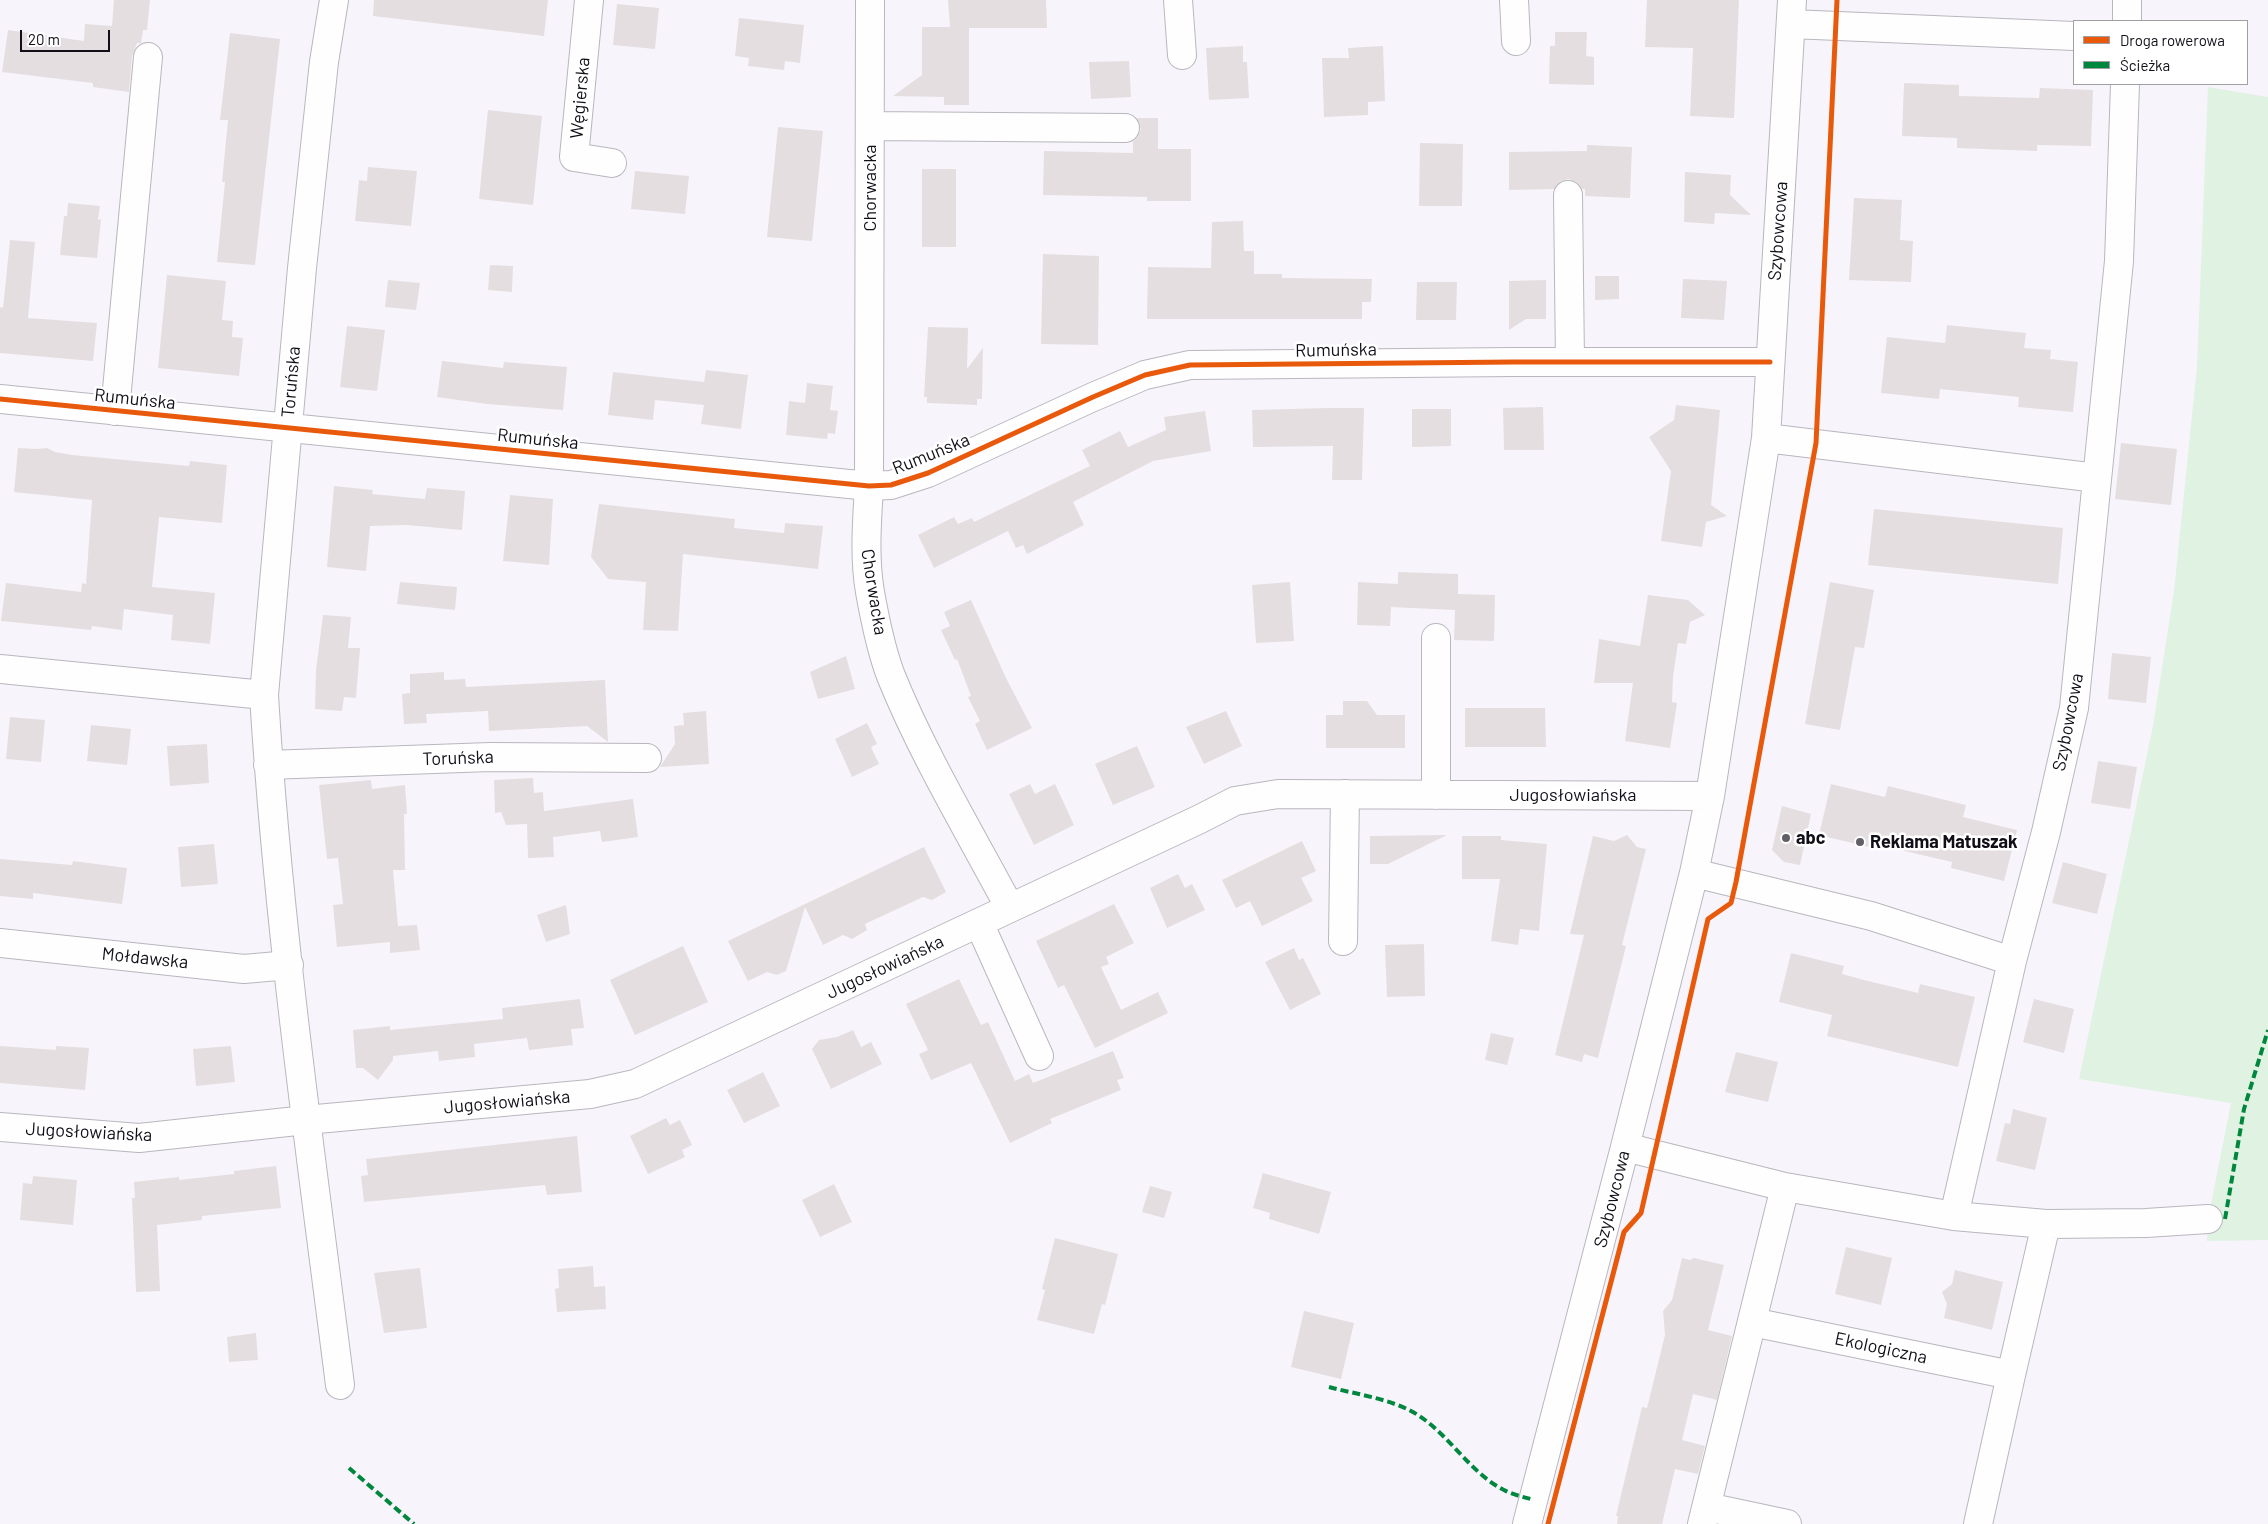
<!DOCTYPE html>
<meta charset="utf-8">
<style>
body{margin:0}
#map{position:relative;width:2268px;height:1524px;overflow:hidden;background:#f7f5fb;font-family:Barlow,sans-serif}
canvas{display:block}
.legend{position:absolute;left:2073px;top:20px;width:175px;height:65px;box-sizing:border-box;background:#fff;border:1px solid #a09fa2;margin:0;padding:6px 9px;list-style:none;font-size:15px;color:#110e17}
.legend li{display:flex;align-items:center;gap:10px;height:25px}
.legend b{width:25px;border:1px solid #a09fa2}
.scale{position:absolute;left:20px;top:30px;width:90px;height:22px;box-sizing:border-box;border:2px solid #110e17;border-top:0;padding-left:6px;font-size:15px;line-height:18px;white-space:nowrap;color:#110e17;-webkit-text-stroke:4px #fff;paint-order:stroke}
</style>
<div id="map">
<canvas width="2268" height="1524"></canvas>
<ul class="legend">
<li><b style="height:6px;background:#e8590c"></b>Droga rowerowa</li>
<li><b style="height:6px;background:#00873e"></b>Ścieżka</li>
</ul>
<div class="scale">20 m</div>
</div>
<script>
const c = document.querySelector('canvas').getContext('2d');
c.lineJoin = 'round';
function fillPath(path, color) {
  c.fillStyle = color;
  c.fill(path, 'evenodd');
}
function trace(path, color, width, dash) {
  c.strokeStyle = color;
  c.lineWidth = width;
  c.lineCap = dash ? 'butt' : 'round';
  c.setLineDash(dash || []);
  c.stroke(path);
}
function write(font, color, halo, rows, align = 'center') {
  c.font = font + ' Barlow,sans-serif';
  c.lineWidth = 5;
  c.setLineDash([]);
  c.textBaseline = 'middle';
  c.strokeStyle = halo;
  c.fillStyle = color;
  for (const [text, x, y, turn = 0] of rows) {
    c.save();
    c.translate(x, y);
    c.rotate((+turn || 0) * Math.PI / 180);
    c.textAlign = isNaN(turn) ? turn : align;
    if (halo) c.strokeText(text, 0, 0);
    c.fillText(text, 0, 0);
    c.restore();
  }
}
fillPath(new Path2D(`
 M 2208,87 L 2268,97 L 2268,1240 L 2207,1241 L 2208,1219 L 2231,1103 L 2079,1079 L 2153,726 L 2174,591 L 2197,367 Z`), '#e0f2e2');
fillPath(new Path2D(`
 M 114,0 L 150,0 L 147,30 L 143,30 L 141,43 L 137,43 L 132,56 L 129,92 L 93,87 L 93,83 L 2,72 L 8,30 L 84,41 L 85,24 L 112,26 Z
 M 374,0 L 548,0 L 544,36 L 373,16 Z
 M 948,0 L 1046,0 L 1047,28 L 969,28 L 969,105 L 944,105 L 944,97 L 893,96 L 922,75 L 922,27 L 950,27 Z
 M 1647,0 L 1739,0 L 1734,118 L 1690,116 L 1693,48 L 1645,47 Z
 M 617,4 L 659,8 L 655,49 L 613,45 Z
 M 739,18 L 804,25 L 800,63 L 785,61 L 784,70 L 748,66 L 749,58 L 735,56 Z
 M 1555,32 L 1587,32 L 1586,56 L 1594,57 L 1594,85 L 1549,84 L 1550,46 L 1555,46 Z
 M 230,33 L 280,39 L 255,265 L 217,262 L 225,182 L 222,182 L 228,120 L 220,120 Z
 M 1243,46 L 1243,62 L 1247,62 L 1249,98 L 1209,100 L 1206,48 Z
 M 1383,46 L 1385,101 L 1368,102 L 1368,115 L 1324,117 L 1322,58 L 1349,58 L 1348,48 Z
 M 1129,61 L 1131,97 L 1091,99 L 1089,62 Z
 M 1904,83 L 1959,85 L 1959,96 L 2039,98 L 2040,88 L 2093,90 L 2091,146 L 2037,145 L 2037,151 L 1957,148 L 1957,138 L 1902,136 Z
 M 488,110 L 542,116 L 533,205 L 479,199 Z
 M 1136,118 L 1158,118 L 1158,149 L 1191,149 L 1191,201 L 1147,201 L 1147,197 L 1043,195 L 1044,151 L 1133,153 L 1133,142 L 1138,136 L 1141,129 Z
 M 778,127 L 823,131 L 812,241 L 767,237 Z
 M 1420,143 L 1463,144 L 1462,206 L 1419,206 Z
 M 1587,145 L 1632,147 L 1630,198 L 1585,196 L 1585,189 L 1582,189 L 1576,182 L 1568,179 L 1560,182 L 1554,189 L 1509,190 L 1509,152 L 1587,151 Z
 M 368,167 L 417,171 L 411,226 L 355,221 L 359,180 L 367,181 Z
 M 922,169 L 956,169 L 956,247 L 922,247 Z
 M 635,171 L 689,176 L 685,214 L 631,209 Z
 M 1685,172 L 1731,175 L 1730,195 L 1751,215 L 1715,213 L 1714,224 L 1684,222 Z
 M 1854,198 L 1902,200 L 1900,240 L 1913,241 L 1911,282 L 1849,280 Z
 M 68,203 L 100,206 L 98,220 L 101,219 L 97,258 L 60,255 L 64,216 L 67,216 Z
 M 1243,221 L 1244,251 L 1254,251 L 1254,274 L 1282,274 L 1282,278 L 1372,279 L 1371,302 L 1362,302 L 1362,319 L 1147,319 L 1148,267 L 1211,268 L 1212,222 Z
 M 10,240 L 35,242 L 28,318 L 97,323 L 93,361 L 0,353 L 0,307 L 3,308 Z
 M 1043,254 L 1099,256 L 1098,345 L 1041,344 Z
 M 490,265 L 513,266 L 512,292 L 488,290 Z
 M 167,275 L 226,281 L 222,320 L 233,321 L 232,337 L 243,338 L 239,376 L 158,368 Z
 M 1595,276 L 1619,276 L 1619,299 L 1595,300 Z
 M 1683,279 L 1727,281 L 1724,320 L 1681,318 Z
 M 388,280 L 420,283 L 416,310 L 385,307 Z
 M 1546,280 L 1546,319 L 1526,319 L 1509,330 L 1509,281 Z
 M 1417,282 L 1457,282 L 1456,320 L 1416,320 Z
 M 1947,325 L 2026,333 L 2024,348 L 2051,350 L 2050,359 L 2078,362 L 2073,412 L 2018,407 L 2019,397 L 1940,389 L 1939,399 L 1881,393 L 1887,337 L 1945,343 Z
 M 347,326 L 385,330 L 377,391 L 340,387 Z
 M 928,327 L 968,328 L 967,369 L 983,348 L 982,399 L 977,399 L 977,405 L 927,403 L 927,397 L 924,397 Z
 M 442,361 L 503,368 L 504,362 L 567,367 L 563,410 L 487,404 L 437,397 Z
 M 706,370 L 748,375 L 741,429 L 701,424 L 704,405 L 655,400 L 653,420 L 608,415 L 613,372 L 704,382 Z
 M 807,383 L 833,386 L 830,410 L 838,411 L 835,434 L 828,433 L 827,439 L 786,435 L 789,401 L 805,403 Z
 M 1676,405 L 1720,410 L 1711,505 L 1727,516 L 1706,522 L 1702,547 L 1661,541 L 1671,471 L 1649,437 L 1674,420 Z
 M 1543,407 L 1544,450 L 1504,450 L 1503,408 Z
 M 1328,408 L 1364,408 L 1362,480 L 1332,480 L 1333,446 L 1253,447 L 1252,410 Z
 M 1412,409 L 1451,409 L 1451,446 L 1412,447 Z
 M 1205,411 L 1211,451 L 1153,461 L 1073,502 L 1084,525 L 1027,554 L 1023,545 L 1016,548 L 1008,531 L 934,568 L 918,535 L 954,517 L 958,524 L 972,518 L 974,522 L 1090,466 L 1082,450 L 1120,431 L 1128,447 L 1166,430 L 1164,417 Z
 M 2121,443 L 2177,449 L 2171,505 L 2115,499 Z
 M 18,448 L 37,449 L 47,448 L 55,452 L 72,455 L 189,466 L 190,461 L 227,465 L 222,523 L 159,517 L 152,587 L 215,593 L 210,644 L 171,640 L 173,615 L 124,609 L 122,630 L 92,626 L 91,630 L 1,621 L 6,583 L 81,592 L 82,583 L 86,584 L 92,500 L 14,492 Z
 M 334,486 L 373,490 L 372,494 L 425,499 L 427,488 L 465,491 L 462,530 L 407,525 L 370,526 L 366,571 L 327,567 Z
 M 510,495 L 553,499 L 549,565 L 503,561 Z
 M 599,504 L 735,519 L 734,528 L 784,533 L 785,523 L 823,526 L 818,569 L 683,554 L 678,631 L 643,630 L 646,582 L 608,579 L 591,557 Z
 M 1874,509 L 2063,528 L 2058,584 L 1868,565 Z
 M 1398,572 L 1458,574 L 1458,594 L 1495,595 L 1494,641 L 1454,640 L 1455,610 L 1391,607 L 1390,626 L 1357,625 L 1358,582 L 1398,584 Z
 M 400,582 L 457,587 L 455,610 L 397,604 Z
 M 1290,582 L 1294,641 L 1256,643 L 1252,585 Z
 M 1830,582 L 1874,590 L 1864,648 L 1855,647 L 1840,730 L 1805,724 Z
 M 1648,595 L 1688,600 L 1705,615 L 1690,622 L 1686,644 L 1678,643 L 1673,677 L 1672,702 L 1677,703 L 1670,748 L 1625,741 L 1633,683 L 1594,683 L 1599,639 L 1640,646 Z
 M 971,600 L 1006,678 L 1032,728 L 987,750 L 975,724 L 980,721 L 968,697 L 971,696 L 957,659 L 955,660 L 941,630 L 950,626 L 944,612 Z
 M 323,615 L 351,617 L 348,648 L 360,648 L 356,698 L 344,697 L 342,711 L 315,709 L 316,670 Z
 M 2112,653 L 2151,657 L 2146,703 L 2108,699 Z
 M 846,656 L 855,689 L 818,699 L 810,672 Z
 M 444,672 L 444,680 L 465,679 L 466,687 L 605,680 L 608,742 L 587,726 L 489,731 L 488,711 L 426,714 L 427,723 L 404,724 L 402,694 L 410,693 L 410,674 Z
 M 1343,701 L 1367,701 L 1377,715 L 1405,715 L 1405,748 L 1326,748 L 1326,715 L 1343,715 Z
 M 1465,708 L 1545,708 L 1546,747 L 1465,747 Z
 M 706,711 L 709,764 L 660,767 L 675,744 L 674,726 L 684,725 L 683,713 Z
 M 1226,711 L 1242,746 L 1204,764 L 1186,727 Z
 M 10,717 L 45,720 L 41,762 L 6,759 Z
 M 867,723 L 877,744 L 871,747 L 879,764 L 852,777 L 835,739 Z
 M 91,725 L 131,729 L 127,765 L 87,761 Z
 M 207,744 L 209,783 L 170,786 L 167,746 Z
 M 1137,746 L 1155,787 L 1113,805 L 1095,764 Z
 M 2098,761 L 2137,767 L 2130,809 L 2091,803 Z
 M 533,778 L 534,793 L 543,792 L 544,811 L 633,799 L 638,837 L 602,842 L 600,831 L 553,837 L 554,857 L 528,858 L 527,824 L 506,825 L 501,812 L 495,813 L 494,780 Z
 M 371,780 L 372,789 L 405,785 L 407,814 L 404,814 L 405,870 L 393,870 L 398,926 L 417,925 L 420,950 L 390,953 L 390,942 L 337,947 L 333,905 L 343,904 L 338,858 L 327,859 L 319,785 Z
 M 1030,784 L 1035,794 L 1055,784 L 1074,825 L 1034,845 L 1009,794 Z
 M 1831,784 L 1885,797 L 1888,786 L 1966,805 L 1963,817 L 2017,830 L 2004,881 L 1951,868 L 1952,862 L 1874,844 L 1873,848 L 1819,835 Z
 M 1782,806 L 1811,814 L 1800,865 L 1784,862 L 1772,850 Z
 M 1447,835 L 1388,864 L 1370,864 L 1370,836 Z
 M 1627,835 L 1637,847 L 1646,849 L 1622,945 L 1626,946 L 1598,1058 L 1584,1054 L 1582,1062 L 1555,1055 L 1584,935 L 1570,934 L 1593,836 L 1614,841 Z
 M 1462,836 L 1501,836 L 1501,840 L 1547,844 L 1539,931 L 1520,929 L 1518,945 L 1491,941 L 1500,879 L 1462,879 Z
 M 1302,841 L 1316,871 L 1301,878 L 1313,901 L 1262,926 L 1250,901 L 1236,908 L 1222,880 Z
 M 214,844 L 218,884 L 181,887 L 178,847 Z
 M 924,847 L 946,892 L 932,900 L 923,897 L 865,924 L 867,930 L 852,939 L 843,935 L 823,945 L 805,907 L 786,971 L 777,975 L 767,972 L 748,981 L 728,941 Z
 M 0,859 L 72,865 L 73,861 L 127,868 L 122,904 L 33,893 L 33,899 L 0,896 Z
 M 2063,862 L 2107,874 L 2097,914 L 2052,903 Z
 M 1178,874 L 1185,888 L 1192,884 L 1205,910 L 1167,928 L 1150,888 Z
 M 1114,904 L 1134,943 L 1106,957 L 1109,964 L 1101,967 L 1121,1010 L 1158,992 L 1168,1013 L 1095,1048 L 1064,985 L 1058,988 L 1036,941 Z
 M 566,905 L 570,934 L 546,942 L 537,915 Z
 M 1424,944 L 1425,996 L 1387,997 L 1385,945 Z
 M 683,946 L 708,1002 L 635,1035 L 610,980 Z
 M 1294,948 L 1299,960 L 1303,958 L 1321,994 L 1290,1010 L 1265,962 Z
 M 1791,953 L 1844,966 L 1842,974 L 1868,981 L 1918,993 L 1920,984 L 1975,997 L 1958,1067 L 1827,1036 L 1832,1015 L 1779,1002 Z
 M 959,979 L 981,1025 L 988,1022 L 1015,1081 L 1029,1074 L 1033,1083 L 1113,1051 L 1124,1078 L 1117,1080 L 1121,1090 L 1050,1119 L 1052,1123 L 1010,1143 L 971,1063 L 931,1080 L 919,1054 L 928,1050 L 906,1004 Z
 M 580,999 L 584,1028 L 571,1029 L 573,1045 L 529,1050 L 527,1038 L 474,1044 L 475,1057 L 439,1061 L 438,1051 L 393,1056 L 393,1060 L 378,1080 L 363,1068 L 356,1068 L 353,1030 L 390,1026 L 390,1030 L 503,1019 L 502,1008 Z
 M 2034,999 L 2074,1009 L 2064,1053 L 2023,1042 Z
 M 853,1030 L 861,1047 L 871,1042 L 882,1064 L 831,1089 L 812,1049 L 819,1040 L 837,1037 Z
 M 1491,1033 L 1514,1038 L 1507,1065 L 1485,1060 Z
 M 0,1046 L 56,1050 L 56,1046 L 89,1048 L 85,1090 L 0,1083 Z
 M 231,1046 L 235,1082 L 196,1086 L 193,1049 Z
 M 1736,1052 L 1778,1062 L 1768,1102 L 1725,1092 Z
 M 763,1072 L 780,1106 L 744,1123 L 727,1090 Z
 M 2013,1109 L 2047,1118 L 2035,1170 L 1996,1161 L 2005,1123 L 2010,1124 Z
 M 666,1118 L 670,1125 L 680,1120 L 692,1145 L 682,1150 L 685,1157 L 648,1174 L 630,1136 Z
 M 577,1136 L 582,1192 L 547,1195 L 545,1185 L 364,1202 L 361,1176 L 368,1175 L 366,1159 Z
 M 276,1166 L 281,1208 L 202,1216 L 202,1220 L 157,1225 L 160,1291 L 136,1292 L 132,1198 L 135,1198 L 134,1182 L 179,1177 L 179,1180 L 234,1174 L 234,1171 Z
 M 1263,1173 L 1331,1192 L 1319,1234 L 1269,1219 L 1270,1213 L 1253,1208 Z
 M 33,1176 L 77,1180 L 73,1225 L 20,1220 L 23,1183 L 32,1184 Z
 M 834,1184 L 852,1222 L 820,1237 L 802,1200 Z
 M 1150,1186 L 1172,1192 L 1164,1218 L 1142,1212 Z
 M 1055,1238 L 1118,1254 L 1105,1305 L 1102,1304 L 1094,1334 L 1037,1320 L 1045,1290 L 1042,1289 Z
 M 1846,1247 L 1892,1258 L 1881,1305 L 1835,1294 Z
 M 1682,1258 L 1690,1260 L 1694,1258 L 1724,1265 L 1708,1330 L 1732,1336 L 1717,1400 L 1693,1394 L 1682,1440 L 1705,1446 L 1698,1474 L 1675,1469 L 1662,1524 L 1617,1524 L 1618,1516 L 1616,1516 L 1642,1407 L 1647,1408 L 1665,1335 L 1663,1311 L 1672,1300 Z
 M 593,1266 L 594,1287 L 605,1286 L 606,1309 L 557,1312 L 555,1289 L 559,1288 L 558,1269 Z
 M 420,1268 L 427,1328 L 384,1333 L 374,1273 Z
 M 1955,1270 L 2003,1282 L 1992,1330 L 1944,1318 L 1947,1304 L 1942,1292 L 1952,1284 Z
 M 1304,1311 L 1354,1323 L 1341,1379 L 1291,1367 Z
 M 256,1333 L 258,1360 L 229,1362 L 227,1337 Z`), '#e4dee0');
const minor = new Path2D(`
 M 334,0 L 324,62 L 302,268 L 264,695 C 278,926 311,1156 340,1385
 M 589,0 L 574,157 L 612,163
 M 870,0 L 869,486 C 867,521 864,557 870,592 C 875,620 881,650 891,676 C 923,755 970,833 1010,908
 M 1178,0 L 1182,55
 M 1514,0 L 1516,41
 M 2127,21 L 2127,0
 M 1791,24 L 2074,36
 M 870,126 L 1125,128
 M 1568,195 L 1570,362
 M 0,399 L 869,486 L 891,485 L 928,473 L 1093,397 L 1145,375 L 1190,365 L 1514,362 L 1770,362
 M 115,411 L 148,57
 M 1766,438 L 2097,478
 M 0,669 L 264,695
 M 268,765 L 490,757 L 647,758
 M 1436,795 L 1436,638
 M 1694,873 L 1871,916 L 2012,961
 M 979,923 L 1039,1056
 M 1343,941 L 1345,794
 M 0,943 L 244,969 L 289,965
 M 0,1127 L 139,1138 L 306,1120 L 590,1094 L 635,1084 L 1200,819 L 1235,801 L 1278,794 L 1710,796
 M 1625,1147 L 1785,1187 L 1954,1216 L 2046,1224 L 2146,1223 L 2208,1219
 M 1954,1216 L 2012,961 L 2046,832 L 2074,708 L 2119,261 L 2125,84
 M 1752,1322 L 2011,1375
 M 1707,1507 L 1787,1524
 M 1527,1524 L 1625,1147 L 1694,873 L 1710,796 L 1766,438 L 1792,0
 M 1702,1524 L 1785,1187
 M 1978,1524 L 2011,1375 L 2046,1224`);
trace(minor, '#b9b6be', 30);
trace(minor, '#fefefe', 28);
trace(new Path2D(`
 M 2225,1219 L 2244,1109 L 2268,1030
 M 1329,1387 C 1355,1394 1386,1398 1411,1411 C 1447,1430 1468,1472 1504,1490 C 1513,1495 1524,1497 1534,1500
 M 349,1468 L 414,1524`), '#00873e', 4, [8, 4]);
trace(new Path2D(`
 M 0,399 L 869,486 L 891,485 L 928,473 L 1093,397 L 1145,375 L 1190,365 L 1514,362 L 1770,362
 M 1548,1524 L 1624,1232 L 1641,1213 L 1708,919 L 1731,903 L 1736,882 L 1816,443 L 1837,0`), '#e8590c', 5);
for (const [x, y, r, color] of [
 [1786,838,5,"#625f67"],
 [1860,842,5,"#625f67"]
]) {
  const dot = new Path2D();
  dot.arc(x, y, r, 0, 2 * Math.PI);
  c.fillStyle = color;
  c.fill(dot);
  trace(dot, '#fff', 2);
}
write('18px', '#110e17', '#fff', [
 ["Węgierska",580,98,-85],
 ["Chorwacka",870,188,-90],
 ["Szybowcowa",1778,231,-86],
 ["Rumuńska",1336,350,-1],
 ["Toruńska",291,382,-85],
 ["Rumuńska",135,399,6],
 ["Rumuńska",538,439,6],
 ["Rumuńska",931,454,-22],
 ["Chorwacka",874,592,81],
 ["Szybowcowa",2068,722,-79],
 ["Toruńska",458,758,-2],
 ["Jugosłowiańska",1573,795],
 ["Mołdawska",145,958,6],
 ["Jugosłowiańska",885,967,-25],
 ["Jugosłowiańska",507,1102,-5],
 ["Jugosłowiańska",89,1132,3],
 ["Szybowcowa",1612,1199,-76],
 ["Ekologiczna",1881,1348,12]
]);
write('bold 18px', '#110e17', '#fff', [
 ["abc",1796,838],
 ["Reklama Matuszak",1870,842]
], 'left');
</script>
